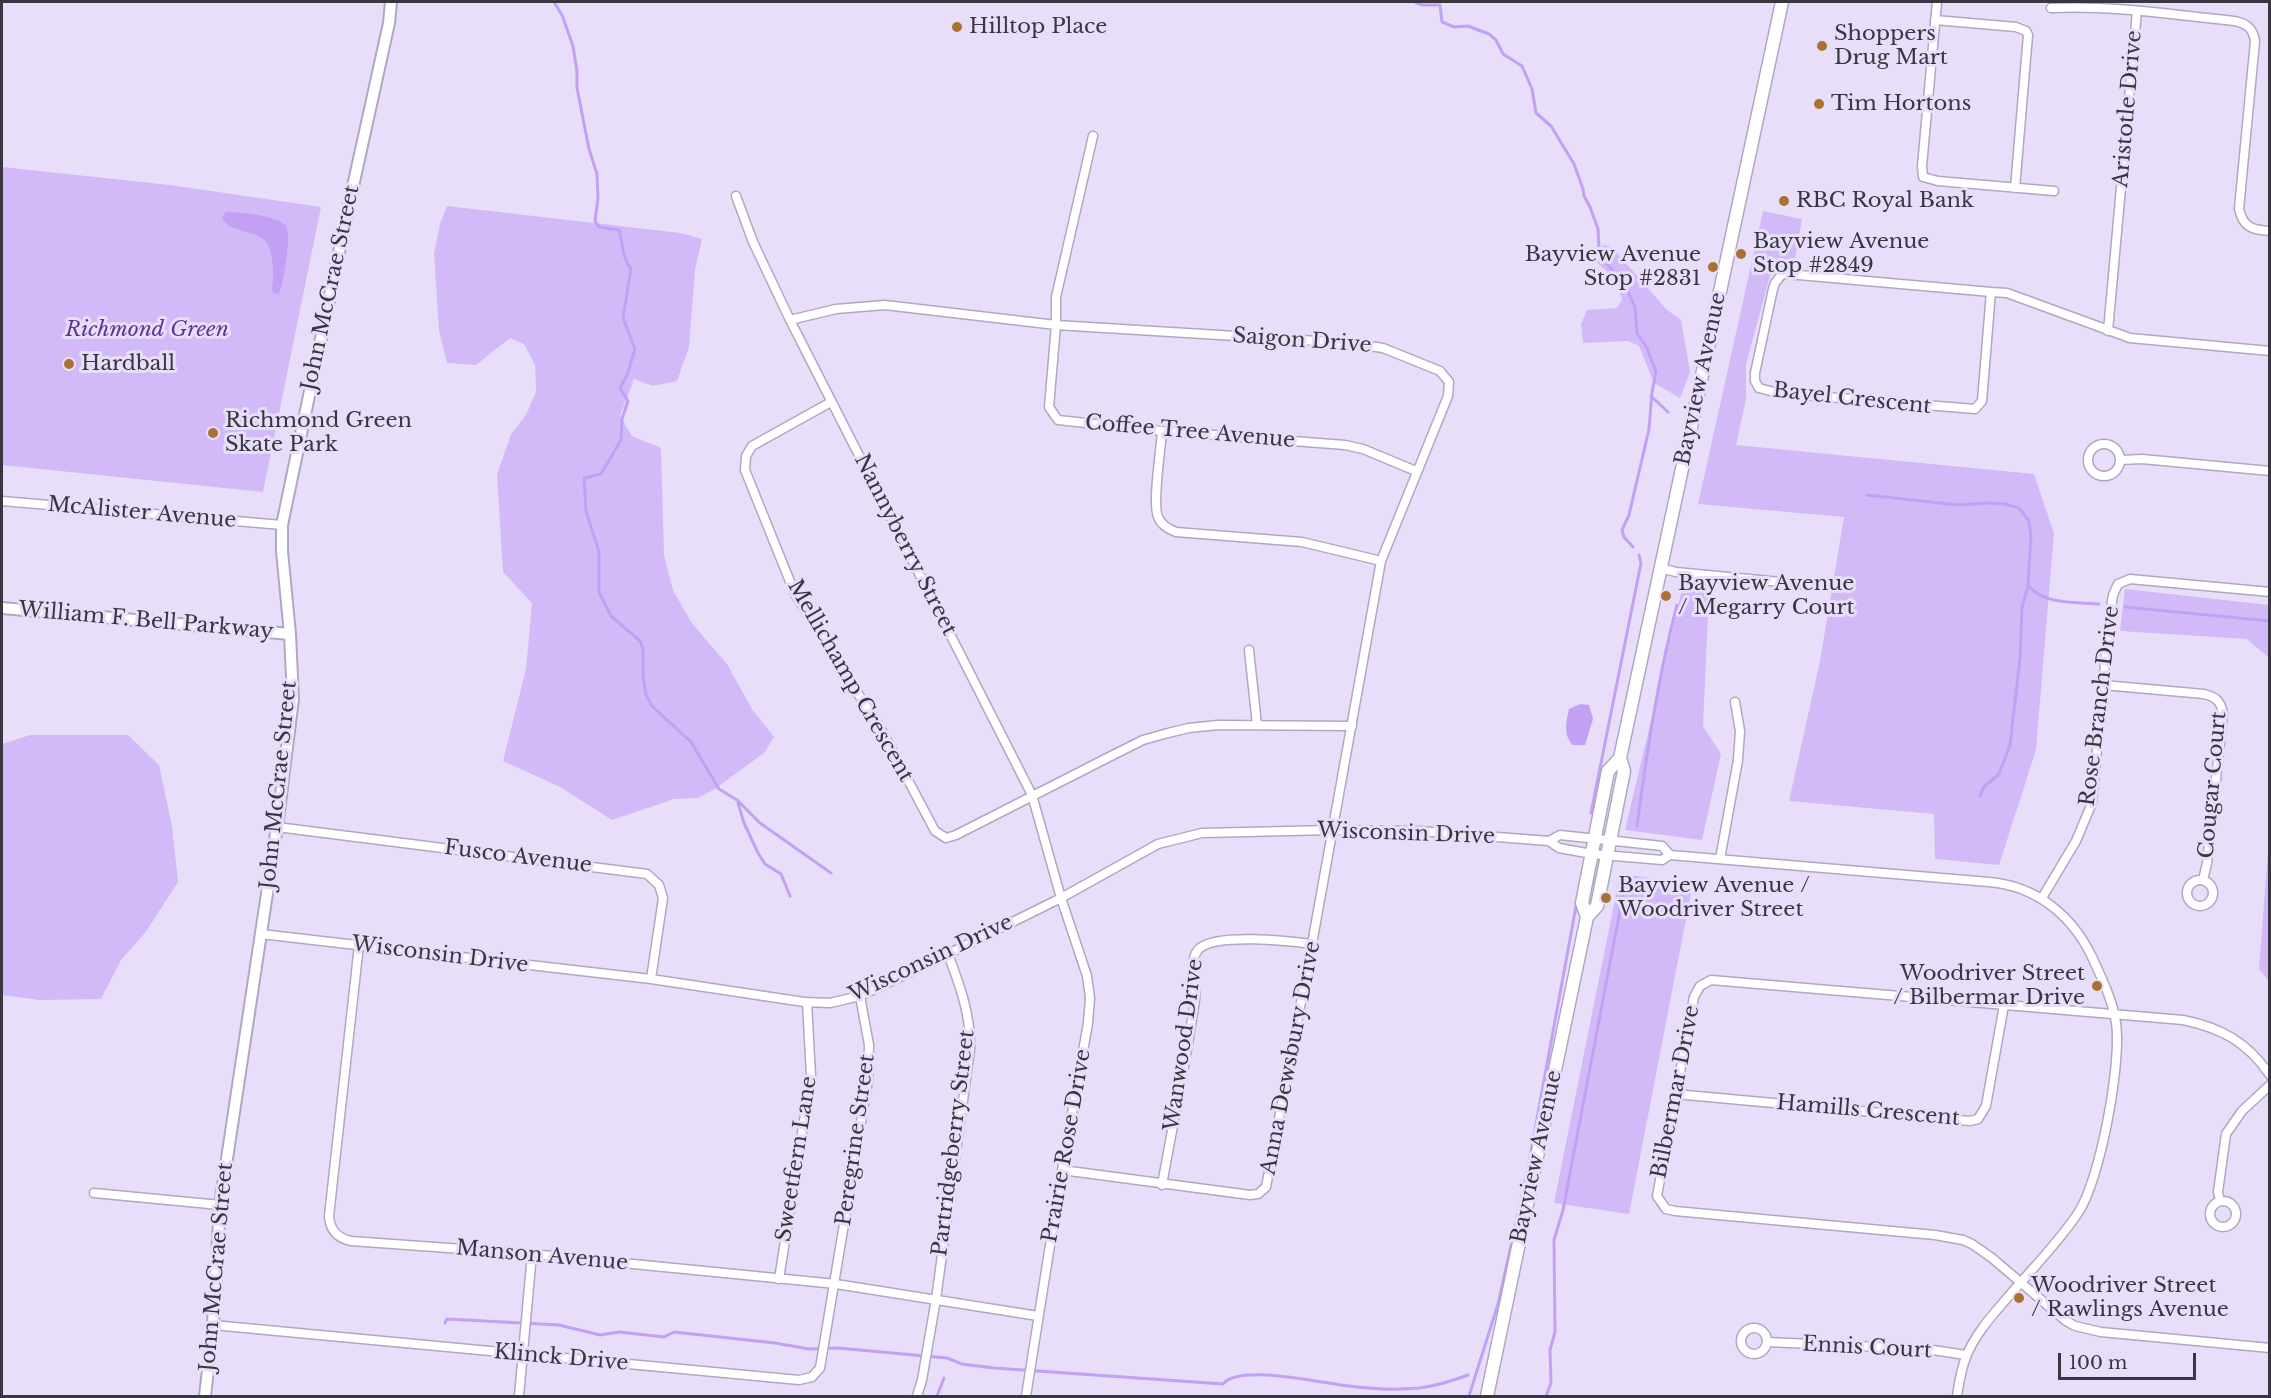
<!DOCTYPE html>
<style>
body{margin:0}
#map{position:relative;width:2271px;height:1398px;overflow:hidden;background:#e8defa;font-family:"Libre Baskerville",serif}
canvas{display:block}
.frame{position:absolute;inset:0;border:3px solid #3a3641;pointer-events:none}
.scale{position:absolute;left:2058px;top:1353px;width:138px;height:27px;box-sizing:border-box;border:3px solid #3a3641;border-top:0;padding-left:8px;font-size:18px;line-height:21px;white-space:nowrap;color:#3a3641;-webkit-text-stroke:4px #e8defa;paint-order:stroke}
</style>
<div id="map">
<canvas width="2271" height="1398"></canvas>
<div class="frame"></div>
<div class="scale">100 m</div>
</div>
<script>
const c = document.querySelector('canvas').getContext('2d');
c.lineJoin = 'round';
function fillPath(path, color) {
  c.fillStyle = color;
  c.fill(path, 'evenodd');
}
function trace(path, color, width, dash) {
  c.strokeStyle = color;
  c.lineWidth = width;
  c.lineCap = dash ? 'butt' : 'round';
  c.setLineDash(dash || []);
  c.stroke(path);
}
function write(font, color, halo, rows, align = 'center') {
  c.font = font + ' "Libre Baskerville",serif';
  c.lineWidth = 6;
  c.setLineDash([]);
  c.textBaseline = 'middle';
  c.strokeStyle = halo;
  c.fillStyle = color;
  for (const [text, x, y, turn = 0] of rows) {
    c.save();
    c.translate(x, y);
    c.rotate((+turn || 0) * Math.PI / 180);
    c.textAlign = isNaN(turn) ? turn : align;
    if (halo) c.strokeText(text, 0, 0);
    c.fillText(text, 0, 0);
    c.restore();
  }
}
fillPath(new Path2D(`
 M 2,167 L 170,185 L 321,207 L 263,492 L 2,465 Z
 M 447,206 L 681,233 L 702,239 L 695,270 L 689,347 L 677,381 L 653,386 L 634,379 L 620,416 L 632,436 L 661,448 L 664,555 L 673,590 L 691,622 L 727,664 L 752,709 L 774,737 L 765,752 L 715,789 L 698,798 L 674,799 L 612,820 L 560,787 L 503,761 L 526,669 L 532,603 L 503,572 L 497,475 L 511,434 L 526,415 L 536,392 L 535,365 L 524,344 L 510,338 L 476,365 L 447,363 L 439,331 L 434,253 L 440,224 Z
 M 1763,211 L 1802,219 L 1794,266 L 1782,267 L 1770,276 L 1746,364 L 1746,399 L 1736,445 L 2034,474 L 2054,533 L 2036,750 L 1999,865 L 1935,859 L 1934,814 L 1789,801 L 1820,661 L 1844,517 L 1698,504 Z
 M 1604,245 L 1612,247 L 1666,309 L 1681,320 L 1690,372 L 1680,398 L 1654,383 L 1639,346 L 1628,341 L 1583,343 L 1581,324 L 1587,310 L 1617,308 L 1622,299 L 1615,279 L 1590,256 Z
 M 1683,585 L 1709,590 L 1703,726 L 1721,754 L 1702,840 L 1625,830 Z
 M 2125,589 L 2269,605 L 2269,658 L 2247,639 L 2120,631 Z
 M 30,735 L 128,735 L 159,765 L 172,826 L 178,882 L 145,933 L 121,960 L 101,999 L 40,1000 L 2,995 L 2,744 Z
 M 2269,839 L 2269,981 L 2259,969 Z
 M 1620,874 L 1693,883 L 1629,1214 L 1554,1203 Z`), '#d2baf8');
fillPath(new Path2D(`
 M 226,212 C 240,212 275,215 285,225 C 293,234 283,283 279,294 L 273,293 C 271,287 273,286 273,279 C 274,271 272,249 266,242 C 255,229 227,233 222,217 Z
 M 1580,704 L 1589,705 L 1593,719 L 1585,745 L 1573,745 C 1563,736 1566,721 1569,709 Z`), '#c2a1f4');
trace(new Path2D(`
 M 554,2 L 562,15 L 573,46 L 577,72 L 577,88 L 589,149 L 597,174 L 598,198 L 595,221 L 599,227 L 619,230 C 623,244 622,257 631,269 L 623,318 L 635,349 L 627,375 L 620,388 L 628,401 L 622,419 L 621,440 L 601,474 L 584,478 L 586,511 L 599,552 L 599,592 L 611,616 L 640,641 L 643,649 L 643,676 L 646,695 L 652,706 L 691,742 L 719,789 L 737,800 L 760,823 L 831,873
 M 1415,2 L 1422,5 L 1440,5 L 1442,22 L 1454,27 L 1468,26 L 1489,34 L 1496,40 L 1503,54 L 1522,66 L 1532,89 L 1536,113 L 1551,126 L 1574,164 L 1583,189 L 1584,196 L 1590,207 L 1598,229 L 1599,250 L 1603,259 L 1625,285 L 1635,307 L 1637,333 L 1647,348 L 1656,372 L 1652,392 L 1649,429 L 1629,515 L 1622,530 L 1624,537 L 1633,547
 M 1651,396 L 1668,412
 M 1867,495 L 1958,505 L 1987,503 L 2005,504 L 2019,508 L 2029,521 L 2031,536 L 2028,585 L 2022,608 L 2020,658 L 2010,745 L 1999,774 L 1984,787 L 1980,796
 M 2028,585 C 2043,605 2076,602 2099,604
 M 2125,607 L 2270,621
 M 738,803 L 744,823 L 758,853 L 765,864 L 781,874 L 790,896
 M 1591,813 L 1641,563 L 1639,555
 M 1637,826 C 1647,752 1658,677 1677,605
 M 445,1323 L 447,1319 L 559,1325 L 600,1335 L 619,1332 L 664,1337 L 674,1332 L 775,1343 L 809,1349 L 838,1348 L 947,1358 L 962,1364 L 994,1368 L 1223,1384 C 1239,1363 1325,1384 1349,1386 C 1371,1389 1397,1390 1419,1388 C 1436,1386 1452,1381 1468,1375
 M 937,1396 L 944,1378
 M 1469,1396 L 1498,1304 L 1527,1173 L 1577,901
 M 1546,1396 L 1551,1383 L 1550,1350 L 1555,1332 L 1554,1240 L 1563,1210 L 1626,879`), '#c2a1f4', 3);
const minor = new Path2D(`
 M 1937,2 L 1922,166 L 1923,177 L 1938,181 L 2054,191
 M 2051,8 C 2112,5 2173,15 2234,21 C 2246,23 2253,28 2255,41 L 2239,209 C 2243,227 2252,230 2270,231
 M 1935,20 L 2016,27 L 2026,31 L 2028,35 L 2015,188
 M 1093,136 L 1056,297 L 1056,325 L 1049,407 L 1058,420 L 1162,431 L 1345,445 L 1363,449 L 1416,471
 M 736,196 L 753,242 L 790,320 L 1032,795 L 1061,898 L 1087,976 L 1090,998 L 1088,1023 L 1062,1170 L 1026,1396
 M 1991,292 L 1982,401 L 1975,409 L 1778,393 L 1759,388 L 1755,381 L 1755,373 L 1773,289 L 1775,283 L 1782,274 L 1799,275 L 1991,292 L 2007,293 L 2130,338 L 2270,351
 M 790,320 L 836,309 L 885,305 L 1056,325 L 1350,343 L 1383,348 L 1440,371 L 1449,382 L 1448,396 L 1381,561 L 1312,944 L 1266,1187 L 1258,1194 L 1250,1195 L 1062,1170
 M 2108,331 L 2137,11
 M 831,402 L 752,446 L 746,456 L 745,470 L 795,594 L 883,733 L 935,831 L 946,838 L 956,835 L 1109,757 L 1143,740 L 1168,733 L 1189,728 L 1218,725 L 1352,726
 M 1162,431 C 1161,449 1152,503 1158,517 C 1161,525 1168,529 1176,532 L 1302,542 L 1381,561
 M2088 460a16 16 0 1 1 32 0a16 16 0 1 1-32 0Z
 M 2120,460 L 2142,459 L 2270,471
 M 2,501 L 282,525
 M 1660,568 L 1676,572 L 1801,584
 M 1249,650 L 1257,725
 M 2103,685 L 2204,694 C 2216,697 2221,701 2223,714 L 2207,863 L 2203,880
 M 277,827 L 647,874 L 659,885 L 663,898 L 651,979
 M 1549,841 L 1560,835 L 1662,846 L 1670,855
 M 1720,859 L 1738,760 L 1740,731 L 1735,702
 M2187 893a13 13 0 1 1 26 0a13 13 0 1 1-26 0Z
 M 2042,898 L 2076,841 L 2092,803 L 2109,620 L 2113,595 L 2118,584 L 2130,579 L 2270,592
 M 261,934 L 651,979 L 804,1002 L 830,1003 L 860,996 L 948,954 L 1061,898 L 1158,844 L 1202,833 L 1332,830 L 1419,831 L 1549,841 L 1559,848 L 1592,854 L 1662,860 L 1670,855 L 1989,882 C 2037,886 2073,916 2093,959 C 2102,979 2113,1001 2116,1023 C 2122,1062 2100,1181 2078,1213 C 2056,1246 2027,1274 2002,1304 C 1988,1320 1974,1337 1966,1357 C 1961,1369 1959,1383 1957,1396
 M 359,945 L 329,1216 C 330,1230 337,1238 351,1241 L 532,1254 L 836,1284 L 1038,1316
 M 2270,1075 C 2247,1042 2222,1028 2183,1020 L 1711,980 L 1700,986 L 1694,997 L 1657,1196 L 1666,1209 L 1675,1211 L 1935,1235 L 1963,1240 L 1972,1244 L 1992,1258 L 2066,1321 L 2075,1326 L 2101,1332 L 2270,1348
 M 1675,1094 L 1970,1121 L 1978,1119 L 1986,1106 L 2004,1005
 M 1162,1185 C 1173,1123 1186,1062 1195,1000 C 1197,985 1187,958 1200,948 C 1218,933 1289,941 1312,944
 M 94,1193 L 220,1205
 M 2220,1201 L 2218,1192 L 2226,1134 L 2242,1111 L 2270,1085
 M2210 1214a13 13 0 1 1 26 0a13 13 0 1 1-26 0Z
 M 779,1279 L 811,1076 L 807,1002
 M 213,1325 L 799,1380 L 812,1377 L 820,1368 L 868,1080 L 869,1045 L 860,996
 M1741 1341a13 13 0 1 1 26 0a13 13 0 1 1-26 0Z
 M 1767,1342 L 1926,1349 L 1966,1355
 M 519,1396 L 532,1254
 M 917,1396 L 922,1380 L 936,1299 L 970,1049 C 971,1015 960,986 948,954`);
const tertiary = new Path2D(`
 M 2,608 L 290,634
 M 205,1396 L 213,1325 L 220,1205 L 277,827 L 293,699 L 290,634 L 282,551 L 282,525 L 348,209 L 389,23 L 391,2`);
const secondary = new Path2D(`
 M 1587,917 L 1582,903 L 1608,771 L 1620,758
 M 1487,1396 L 1587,917 L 1597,906 L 1624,771 L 1620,758 L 1782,2`);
trace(minor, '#b1a7c2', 11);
trace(tertiary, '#b1a7c2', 14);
trace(secondary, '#b1a7c2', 15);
trace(minor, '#fff', 8);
trace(tertiary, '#fff', 10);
trace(secondary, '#fff', 12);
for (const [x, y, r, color] of [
 [957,27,6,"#ab7131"],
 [1822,46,6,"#ab7131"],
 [1819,104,6,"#ab7131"],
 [1784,201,6,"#ab7131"],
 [1741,254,6,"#ab7131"],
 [1713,267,6,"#ab7131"],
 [69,364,6,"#ab7131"],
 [213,433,6,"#ab7131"],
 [1666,596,6,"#ab7131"],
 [1606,898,6,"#ab7131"],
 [2097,986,6,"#ab7131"],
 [2019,1298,6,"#ab7131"]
]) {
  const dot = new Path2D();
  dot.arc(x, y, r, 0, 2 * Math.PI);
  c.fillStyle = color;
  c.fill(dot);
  trace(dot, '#e8defa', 2);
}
write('21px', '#3a3641', '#e8defa', [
 ["Hilltop Place",969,27],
 ["Shoppers",1834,34],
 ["Drug Mart",1834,58],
 ["Tim Hortons",1831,104],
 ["RBC Royal Bank",1796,201],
 ["Bayview Avenue",1753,242],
 ["Stop #2849",1753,266],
 ["Bayview Avenue",1701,255,"right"],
 ["Stop #2831",1701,279,"right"],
 ["Hardball",81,364],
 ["Richmond Green",225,421],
 ["Skate Park",225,445],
 ["Bayview Avenue",1678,584],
 ["/ Megarry Court",1678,608],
 ["Bayview Avenue /",1618,886],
 ["Woodriver Street",1618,910],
 ["Woodriver Street",2085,974,"right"],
 ["/ Bilbermar Drive",2085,998,"right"],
 ["Woodriver Street",2031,1286],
 ["/ Rawlings Avenue",2031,1310]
], 'left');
write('21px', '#3a3641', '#e8defa', [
 ["Aristotle Drive",2128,109,-85],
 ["John McCrae Street",331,288,-78],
 ["Saigon Drive",1302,341,4],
 ["Bayview Avenue",1701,379,-78],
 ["Bayel Crescent",1852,399,6],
 ["Coffee Tree Avenue",1190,432,5],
 ["McAlister Avenue",142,513,5],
 ["Nannyberry Street",905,545,63],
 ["William F. Bell Parkway",146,621,5],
 ["Mellichamp Crescent",850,681,60],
 ["Rose Branch Drive",2100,706,-83],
 ["John McCrae Street",279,785,-84],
 ["Cougar Court",2213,785,-85],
 ["Wisconsin Drive",1406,834,2],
 ["Fusco Avenue",518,857,7],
 ["Wisconsin Drive",440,955,7],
 ["Wisconsin Drive",931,959,-25],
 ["Wanwood Drive",1184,1045,-82],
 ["Anna Dewsbury Drive",1291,1058,-79],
 ["Bilbermar Drive",1676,1092,-79],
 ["Hamills Crescent",1868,1111,5],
 ["Peregrine Street",856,1140,-82],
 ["Partridgeberry Street",954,1143,-83],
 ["Prairie Rose Drive",1067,1146,-80],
 ["Bayview Avenue",1537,1157,-78],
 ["Sweetfern Lane",797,1159,-81],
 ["Manson Avenue",542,1256,5],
 ["John McCrae Street",217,1267,-85],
 ["Ennis Court",1867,1348,3],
 ["Klinck Drive",561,1358,5]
]);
write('italic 21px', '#603493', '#e8defa', [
 ["Richmond Green",147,330]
]);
</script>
